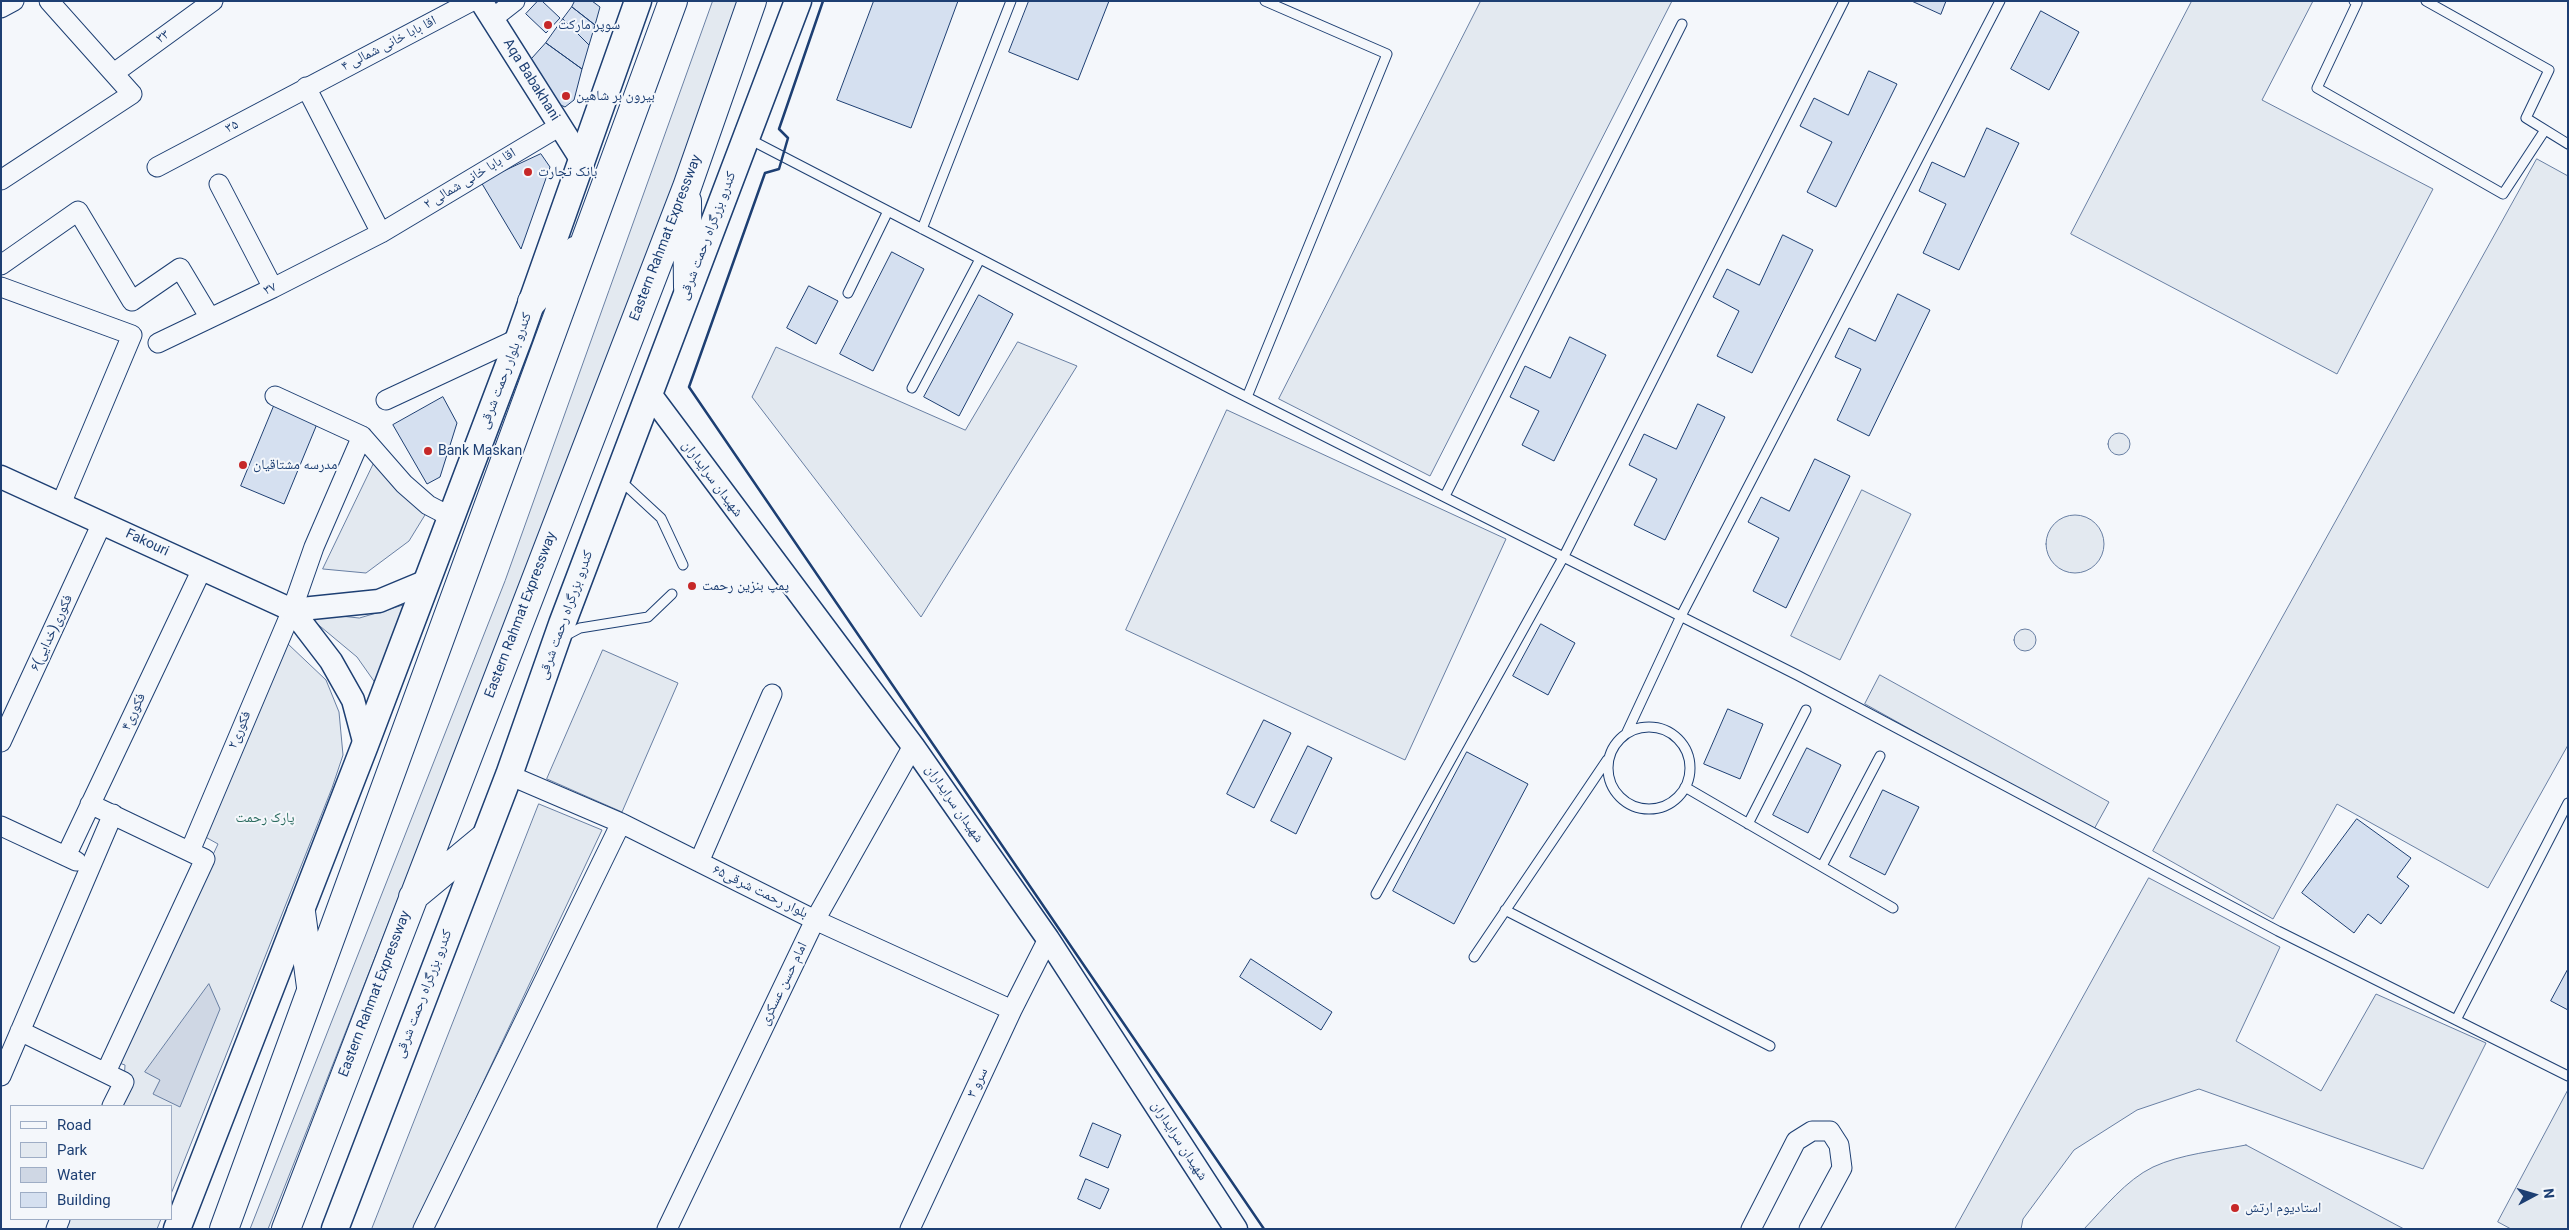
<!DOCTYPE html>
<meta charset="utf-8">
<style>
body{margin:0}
#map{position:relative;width:2569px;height:1230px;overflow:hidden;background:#f4f7fb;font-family:Roboto,sans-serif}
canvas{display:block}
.frame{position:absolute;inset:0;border:2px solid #1d3f73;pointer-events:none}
.legend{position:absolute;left:10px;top:1105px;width:162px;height:115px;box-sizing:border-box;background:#f4f7fb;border:1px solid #9eadc5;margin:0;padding:6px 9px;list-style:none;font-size:15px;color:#1d3f73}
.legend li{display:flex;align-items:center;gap:10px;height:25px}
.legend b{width:25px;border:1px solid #9eadc5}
.north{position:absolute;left:2509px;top:1170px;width:50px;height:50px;-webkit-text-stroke:4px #f4f7fb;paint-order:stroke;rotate:84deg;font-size:14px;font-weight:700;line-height:20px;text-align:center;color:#1d3f73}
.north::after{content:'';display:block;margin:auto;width:18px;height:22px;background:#1d3f73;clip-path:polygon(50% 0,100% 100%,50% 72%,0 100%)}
</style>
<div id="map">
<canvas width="2569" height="1230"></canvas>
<div class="frame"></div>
<ul class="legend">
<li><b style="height:6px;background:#f4f7fb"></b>Road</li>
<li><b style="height:14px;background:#e3e9f0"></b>Park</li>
<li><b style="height:14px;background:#cfd7e4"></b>Water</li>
<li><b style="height:14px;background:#d5e0f0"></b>Building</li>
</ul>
<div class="north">N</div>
</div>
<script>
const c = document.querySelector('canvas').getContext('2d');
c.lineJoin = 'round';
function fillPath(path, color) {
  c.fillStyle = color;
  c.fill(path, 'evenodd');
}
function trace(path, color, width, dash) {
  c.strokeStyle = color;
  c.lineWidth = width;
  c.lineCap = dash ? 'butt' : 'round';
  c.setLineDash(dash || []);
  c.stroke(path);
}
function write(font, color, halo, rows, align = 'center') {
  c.font = font + ' Roboto,"Noto Naskh Arabic",sans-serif';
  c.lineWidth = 4;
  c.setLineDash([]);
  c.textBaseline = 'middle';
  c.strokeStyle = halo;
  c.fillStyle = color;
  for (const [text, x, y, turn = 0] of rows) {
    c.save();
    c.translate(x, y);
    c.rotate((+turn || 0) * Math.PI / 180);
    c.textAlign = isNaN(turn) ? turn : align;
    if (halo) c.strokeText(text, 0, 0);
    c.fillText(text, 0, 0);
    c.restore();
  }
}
const green = new Path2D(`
 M 713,1 L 739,1 L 681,163 L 535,551 L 268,1229 L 250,1229 L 505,581 Z
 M 1481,1 L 1672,1 L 1430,476 L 1279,399 Z
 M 2192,1 L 2313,1 L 2262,100 L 2433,189 L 2337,374 L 2071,234 Z
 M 2537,159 L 2568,176 L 2568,745 L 2488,888 L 2337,804 L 2273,919 L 2153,851 Z
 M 1018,342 L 1077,366 L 921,617 L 752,397 L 776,347 L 965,430 Z
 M 1227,410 L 1506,539 L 1405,760 L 1126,630 Z
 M2108 444a11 11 0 1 1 22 0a11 11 0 1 1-22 0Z
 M 375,461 L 428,510 L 409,541 L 366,573 L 323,569 Z
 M 1862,490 L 1911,514 L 1840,660 L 1791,636 Z
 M2046 544a29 29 0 1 1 58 0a29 29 0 1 1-58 0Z
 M 411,603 L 376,684 L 357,657 L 303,612 L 359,618 Z
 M2014 640a11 11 0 1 1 22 0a11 11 0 1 1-22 0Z
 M 288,644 L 326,680 L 339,712 L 343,755 L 332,788 L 171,1194 L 171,1106 L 113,1106 L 124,1082 L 125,1065 L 116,1062 L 218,844 L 200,834 Z
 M 603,650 L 678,683 L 622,812 L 547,779 Z
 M 1880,675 L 2109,802 L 2093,831 L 1865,704 Z
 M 539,804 L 602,830 L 414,1229 L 372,1229 Z
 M 2149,878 L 2280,947 L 2236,1041 L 2321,1091 L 2376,994 L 2486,1043 L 2423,1169 L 2199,1089 L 2137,1110 L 2074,1150 L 2023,1219 L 2021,1229 L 1955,1229 Z
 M 2568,1090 L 2568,1229 L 2511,1229 L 2498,1222 Z
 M 2246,1145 L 2404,1229 L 2084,1229 C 2104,1208 2126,1180 2153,1167 C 2181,1154 2216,1151 2246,1145 Z
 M 65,1219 L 161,1219 L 157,1229 L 61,1229 Z`);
fillPath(green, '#e3e9f0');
trace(green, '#687fa3', 1);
const water = new Path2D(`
 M 209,984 L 220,1009 L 180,1107 L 153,1094 L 160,1080 L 145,1072 Z`);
fillPath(water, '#cfd7e4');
trace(water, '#687fa3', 1);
const building = new Path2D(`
 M 538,1 L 542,1 L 560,18 L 546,33 L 526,14 Z
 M 575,1 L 592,1 L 600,7 L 595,25 L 572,7 Z
 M 874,1 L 958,1 L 911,128 L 837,100 Z
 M 1029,1 L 1109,1 L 1078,80 L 1009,52 Z
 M 1912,1 L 1946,1 L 1941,14 Z
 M 572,7 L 595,25 L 589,45 L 563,19 Z
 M 2041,11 L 2079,32 L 2049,90 L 2011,69 Z
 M 563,19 L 589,45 L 582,69 L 546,43 Z
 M 546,43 L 582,69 L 574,100 L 565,107 L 552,101 L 528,63 Z
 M 1869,71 L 1897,84 L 1836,207 L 1807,192 L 1832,142 L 1800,126 L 1814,98 L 1848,115 Z
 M 1987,128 L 2019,143 L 1959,270 L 1923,253 L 1946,204 L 1919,191 L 1932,162 L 1964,177 Z
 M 541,154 L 550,167 L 521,249 L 481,182 Z
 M 1783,235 L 1813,250 L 1752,373 L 1717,356 L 1739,311 L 1713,297 L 1727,269 L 1759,285 Z
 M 892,252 L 924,269 L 873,371 L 840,354 Z
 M 809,286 L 838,301 L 816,344 L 787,328 Z
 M 1898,294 L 1930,310 L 1869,436 L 1837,420 L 1861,369 L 1835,357 L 1849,328 L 1875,341 Z
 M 979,295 L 1013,314 L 959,416 L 924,397 Z
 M 1570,337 L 1606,355 L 1554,461 L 1522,445 L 1539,411 L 1510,397 L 1525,366 L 1550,378 Z
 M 443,397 L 457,423 L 440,477 L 427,484 L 393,425 Z
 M 1698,404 L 1725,417 L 1665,540 L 1634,525 L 1657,479 L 1629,465 L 1644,434 L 1676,449 Z
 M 274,406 L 317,424 L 284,504 L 241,486 Z
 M 1815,459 L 1850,476 L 1786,608 L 1753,591 L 1779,538 L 1748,522 L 1761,497 L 1789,511 Z
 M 1541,624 L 1575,643 L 1548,695 L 1513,676 Z
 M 1728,709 L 1763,724 L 1740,779 L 1704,764 Z
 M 1264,720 L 1291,733 L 1254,808 L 1227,794 Z
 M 1308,746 L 1332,758 L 1296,834 L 1271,821 Z
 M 1807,748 L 1841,765 L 1808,833 L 1773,815 Z
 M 1467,752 L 1528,784 L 1454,924 L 1393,891 Z
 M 1883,790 L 1919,807 L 1885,875 L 1850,857 Z
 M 2357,819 L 2411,858 L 2397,877 L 2409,886 L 2381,924 L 2368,914 L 2354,933 L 2302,893 Z
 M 1251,959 L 1332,1012 L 1321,1030 L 1240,977 Z
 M 2568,969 L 2568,1010 L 2551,1001 Z
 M 1093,1123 L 1121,1135 L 1108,1168 L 1080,1156 Z
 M 1086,1179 L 1109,1189 L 1100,1209 L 1078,1199 Z`);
fillPath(building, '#d5e0f0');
trace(building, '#1d3f73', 1);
const service = new Path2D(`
 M 2354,1 L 2357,3 L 2317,88 L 2503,194 L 2545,130
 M 2426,1 L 2549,70 L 2526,118 L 2568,144
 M 749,139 L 1231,389 L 1797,675 L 2278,931 L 2568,1076
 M 922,229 L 1011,1
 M 848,293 L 888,211
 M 912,388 L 980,259
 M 1247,397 L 1387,54 L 1265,1
 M 621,481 L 661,518 L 683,565
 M 1445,496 L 1682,24
 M 563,637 L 580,628 L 648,617 L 672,594
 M1608 768a41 41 0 1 1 82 0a41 41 0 1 1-82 0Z
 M 1627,732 L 1681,616 L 2000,1
 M 1685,787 L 1893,908
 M 1748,824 L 1806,710
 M 1822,866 L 1880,756
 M 1376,894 L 1564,556 L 1844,1
 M 1505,910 L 1770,1046
 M 1474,957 L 1607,760
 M 2456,1020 L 2568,803`);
const minor = new Path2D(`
 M 1,8 L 14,1
 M 492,19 L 515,1
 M 114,73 L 213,1
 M 306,87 L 381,233
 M 157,167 L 472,1
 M 1,180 L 132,94 L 49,1
 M 219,184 L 273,288
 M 1,265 L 78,211 L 132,301 L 180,268 L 210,318
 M 1,287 L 132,335 L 61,504
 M 158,343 L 273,288 L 381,233 L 560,126
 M 275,396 L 362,436 L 404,484 L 428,505 L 451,517
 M 386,400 L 519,338
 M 1,742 L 102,523
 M 509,775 L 621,823 L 815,920 L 1012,1010
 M 90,804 L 205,859 L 106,1072
 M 1,826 L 76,861
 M 190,851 L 292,610 L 314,547 L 362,436
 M 66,856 L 202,569
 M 699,862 L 772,694
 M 20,1031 L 124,1082 L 112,1106
 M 1,1076 L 113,814
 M 56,1229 L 60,1219
 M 423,1229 L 621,823
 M 667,1229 L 815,920 L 913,746
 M 910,1229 L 1012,1010 L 1048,939
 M 1751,1229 L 1796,1141 L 1812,1131 L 1830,1131 L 1839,1145 L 1842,1168 L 1809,1229`);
const tertiary = new Path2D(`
 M 481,1 L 581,159
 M 650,394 L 913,746 L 1048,939 L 1236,1229
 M 1,477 L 292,610 L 331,661 L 353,700 L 365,745
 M 292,610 L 379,601 L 427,581`);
const secondary = new Path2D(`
 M 177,1229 L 365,745 L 519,338 L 638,1
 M 335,1229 L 509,775 L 562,624 L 798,1`);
const trunk = new Path2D(`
 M 687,201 L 688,287
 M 532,302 L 577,250
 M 413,897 L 483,839
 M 301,912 L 311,987
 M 224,1229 L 673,1
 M 286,1229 L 687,187 L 752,1`);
trace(service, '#1d3f73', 11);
trace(minor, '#1d3f73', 21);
trace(tertiary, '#1d3f73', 25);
trace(secondary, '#1d3f73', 29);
trace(trunk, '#1d3f73', 30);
trace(service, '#f4f7fb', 9);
trace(minor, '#f4f7fb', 19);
trace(tertiary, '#f4f7fb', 22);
trace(secondary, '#f4f7fb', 26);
trace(trunk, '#f4f7fb', 28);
trace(new Path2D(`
 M 823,1 L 779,129 L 788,138 L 779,169 L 765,173 L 689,387 L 1264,1229`), '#1d3f73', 2.5);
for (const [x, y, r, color] of [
 [548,25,5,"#c62828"],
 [566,96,5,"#c62828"],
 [528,172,5,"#c62828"],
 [428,451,5,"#c62828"],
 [243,465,5,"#c62828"],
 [692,586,5,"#c62828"],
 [2235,1208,5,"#c62828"]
]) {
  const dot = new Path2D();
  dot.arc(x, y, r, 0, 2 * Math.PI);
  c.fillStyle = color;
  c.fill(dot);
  trace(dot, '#f4f7fb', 2);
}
write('14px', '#1d3f73', '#f4f7fb', [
 ["سوپر مارکت",558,25],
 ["بیرون بر شاهین",576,96],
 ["بانک تجارت",538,172],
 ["Bank Maskan",438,451],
 ["مدرسه مشتاقیان",253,465],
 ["پمپ بنزین رحمت",702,586],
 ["استادیوم ارتش",2245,1208]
], 'left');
write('14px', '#1d3f73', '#f4f7fb', [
 ["۳۳",163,37,-36],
 ["۴ اقا بابا خانی شمالی",389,44,-27],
 ["Aqa Babakhani",531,80,58],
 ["۳۵",232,127,-28],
 ["۲ اقا بابا خانی شمالی",470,179,-31],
 ["کندرو بزرگراه رحمت شرقی",708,236,-69],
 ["Eastern Rahmat Expressway",666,238,-69],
 ["۳۷",270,289,-26],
 ["کندرو بلوار رحمت شرقی",506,371,-69],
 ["شهیدان سرایداران",712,479,53],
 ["Fakouri",147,543,25],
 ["Eastern Rahmat Expressway",521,615,-69],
 ["کندرو بزرگراه رحمت شرقی",566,615,-70],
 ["۶فکوری(خدایی)",52,633,-65],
 ["فکوری۴",134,712,-65],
 ["فکوری۲",240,730,-67],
 ["شهیدان سرایداران",954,804,55],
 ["بلوار رحمت شرقی۶۵",760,892,26],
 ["امام حسن عسکری",784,984,-64],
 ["Eastern Rahmat Expressway",375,994,-69],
 ["کندرو بزرگراه رحمت شرقی",424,994,-69],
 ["سرو ۳",978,1083,-65],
 ["شهیدان سرایداران",1179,1141,57]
]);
write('14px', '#2c6c60', '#f4f7fb', [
 ["پارک رحمت",265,818]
]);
</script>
